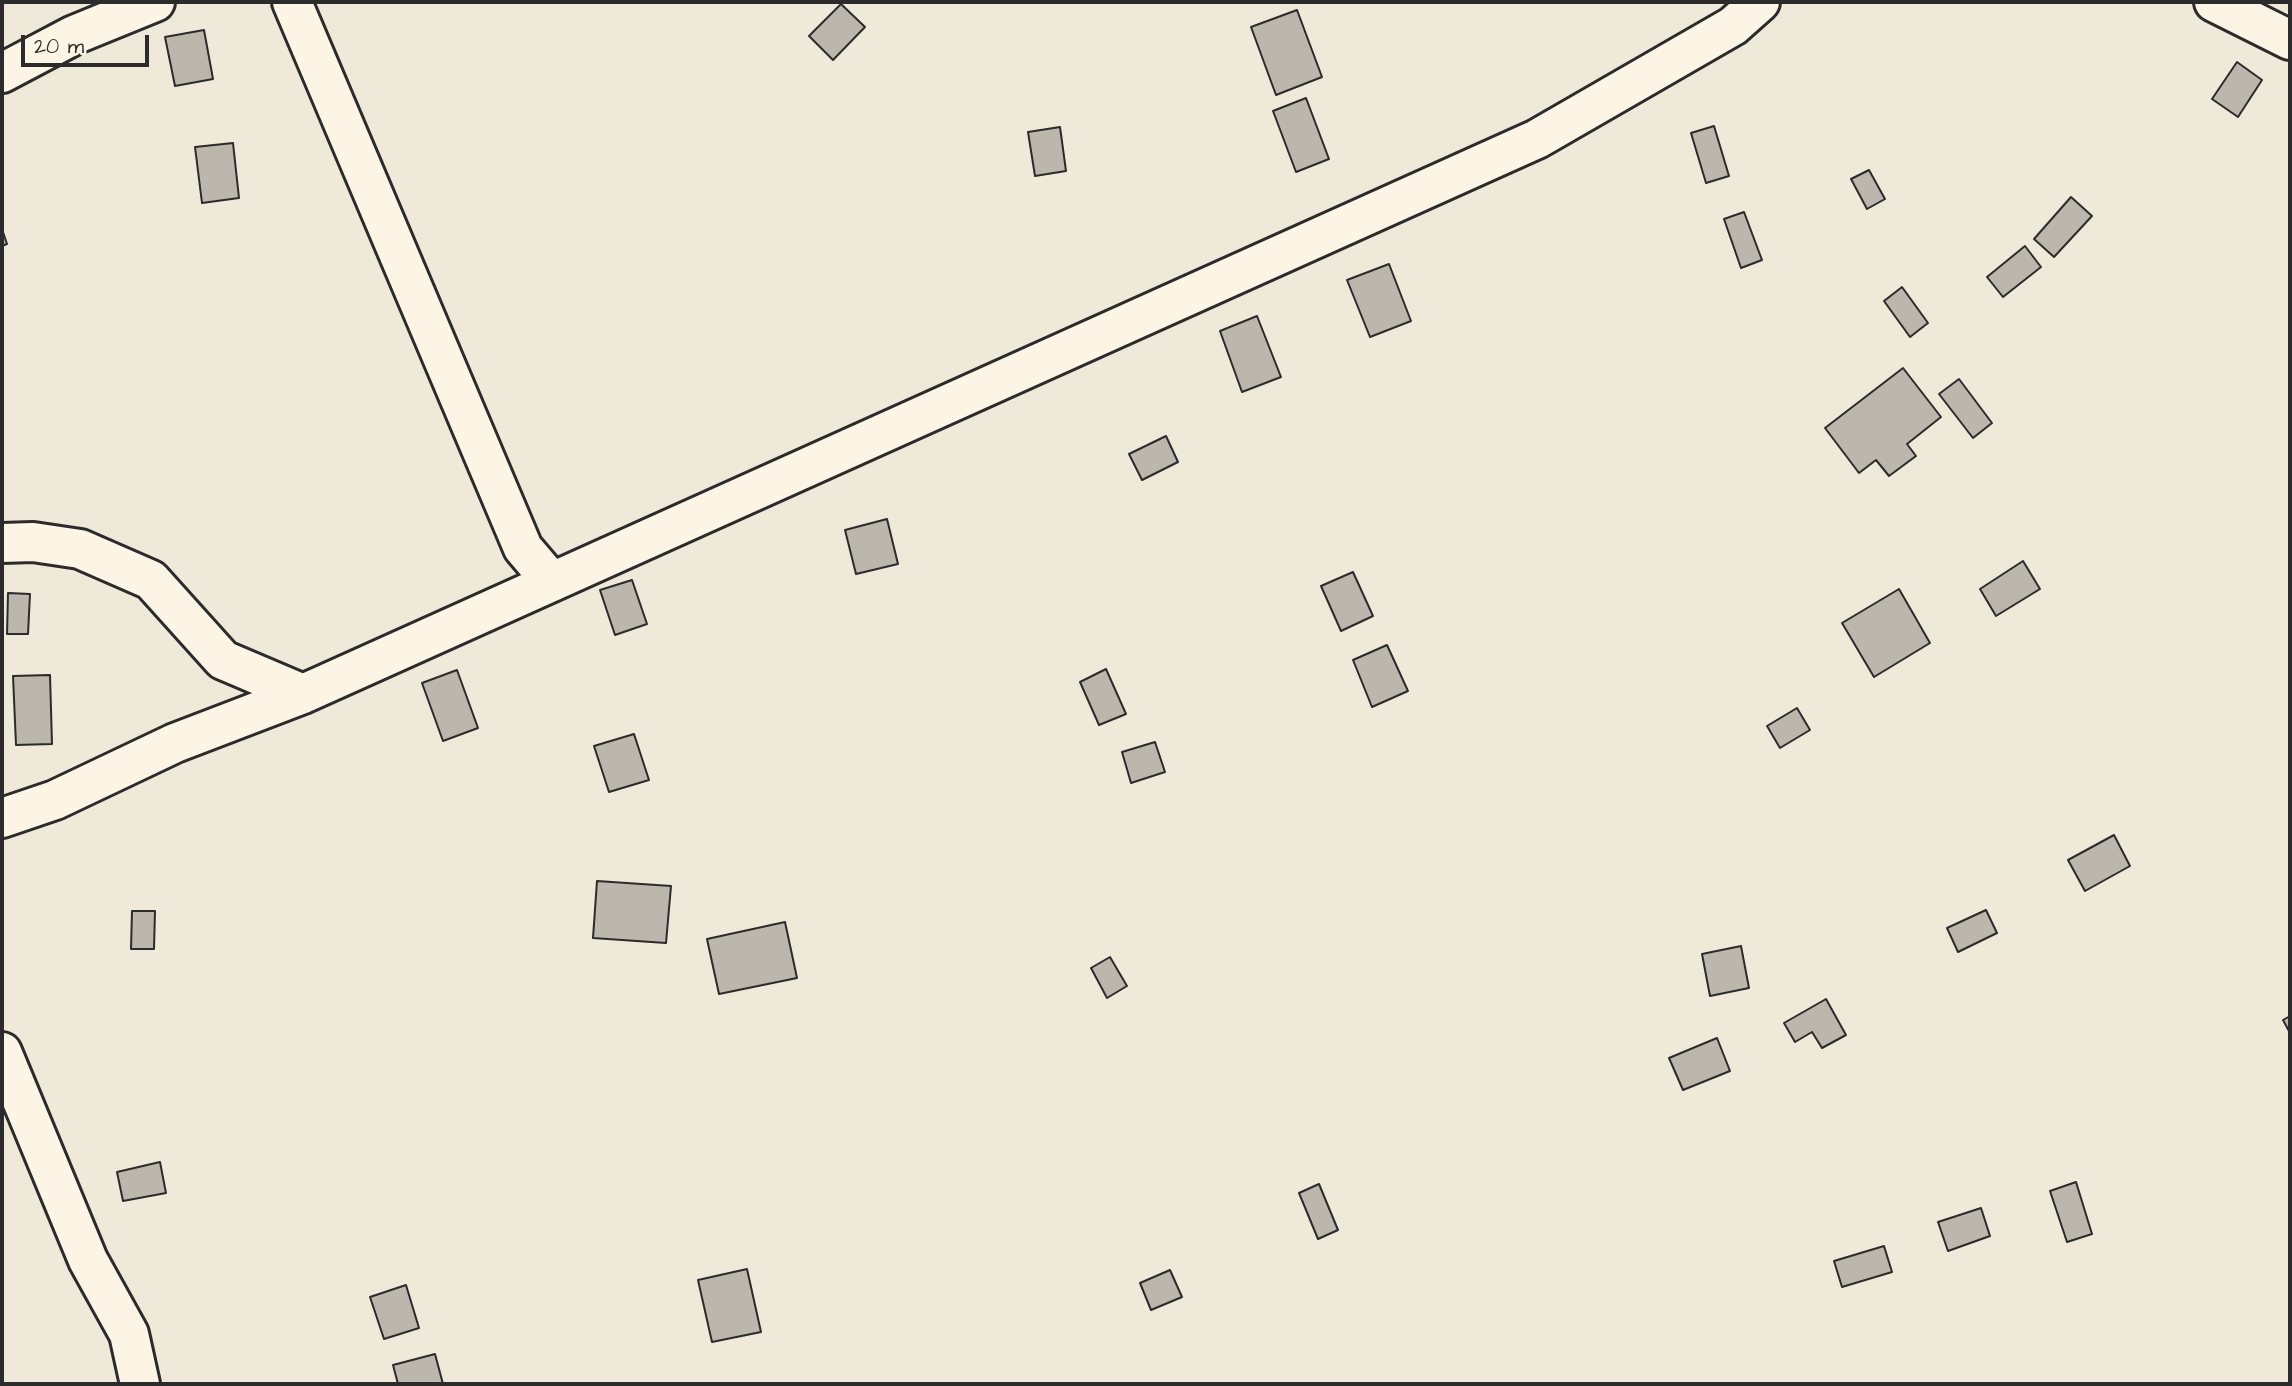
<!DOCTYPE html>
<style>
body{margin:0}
#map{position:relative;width:2292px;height:1386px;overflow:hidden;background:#efe9da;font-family:"Architects Daughter",sans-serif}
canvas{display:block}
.frame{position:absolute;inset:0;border:4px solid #2b2b2b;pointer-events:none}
.scale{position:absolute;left:21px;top:35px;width:128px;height:32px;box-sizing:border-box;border:4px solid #2b2b2b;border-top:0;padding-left:9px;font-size:21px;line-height:24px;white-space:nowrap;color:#2b2b2b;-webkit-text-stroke:5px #fcf5e5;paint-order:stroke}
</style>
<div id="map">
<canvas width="2292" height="1386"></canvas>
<div class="frame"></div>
<div class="scale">20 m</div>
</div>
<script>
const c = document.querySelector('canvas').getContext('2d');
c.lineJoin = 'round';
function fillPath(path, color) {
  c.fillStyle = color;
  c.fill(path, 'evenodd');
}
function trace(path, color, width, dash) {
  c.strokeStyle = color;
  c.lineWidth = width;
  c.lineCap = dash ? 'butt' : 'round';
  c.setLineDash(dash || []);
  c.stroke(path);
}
const building = new Path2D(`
 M 841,4 L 865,27 L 833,60 L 809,36 Z
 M 1297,10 L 1322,77 L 1276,95 L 1251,27 Z
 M 204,30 L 213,79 L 175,86 L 165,37 Z
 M 2237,62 L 2262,80 L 2238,117 L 2212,99 Z
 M 1306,98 L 1329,159 L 1296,172 L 1273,111 Z
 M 1714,126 L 1729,176 L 1706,183 L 1691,133 Z
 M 1060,127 L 1066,171 L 1035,176 L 1028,132 Z
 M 233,143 L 239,198 L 202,203 L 195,147 Z
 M 1869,170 L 1885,199 L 1867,209 L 1851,179 Z
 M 2071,197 L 2092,216 L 2054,257 L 2034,239 Z
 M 1744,212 L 1762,260 L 1741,268 L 1724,219 Z
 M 2,229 L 7,244 L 2,246 Z
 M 2025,246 L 2041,267 L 2003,297 L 1987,277 Z
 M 1389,264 L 1411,321 L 1370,337 L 1347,280 Z
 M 1902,287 L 1928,323 L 1910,337 L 1884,301 Z
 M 1257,316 L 1281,377 L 1242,392 L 1220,331 Z
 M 1903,368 L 1941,417 L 1907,444 L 1916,456 L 1889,476 L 1876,460 L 1859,473 L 1825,428 Z
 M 1959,379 L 1992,423 L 1973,438 L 1939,394 Z
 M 1166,436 L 1178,462 L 1142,480 L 1129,454 Z
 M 887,519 L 898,564 L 856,574 L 845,530 Z
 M 2023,561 L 2040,589 L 1996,616 L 1980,589 Z
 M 1353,572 L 1373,616 L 1341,631 L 1321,586 Z
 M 632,580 L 647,624 L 615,635 L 600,590 Z
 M 1899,589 L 1930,643 L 1874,677 L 1842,623 Z
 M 8,593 L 30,594 L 28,634 L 7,634 Z
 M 1387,645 L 1408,691 L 1372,707 L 1353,660 Z
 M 1106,669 L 1126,714 L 1099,725 L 1080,682 Z
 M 457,670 L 478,728 L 443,741 L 422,683 Z
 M 50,675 L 52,744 L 16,745 L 13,676 Z
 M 1797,708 L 1810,730 L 1780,748 L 1767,726 Z
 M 634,734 L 649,780 L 609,792 L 594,746 Z
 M 1155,742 L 1165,772 L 1131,783 L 1122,752 Z
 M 2114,835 L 2130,866 L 2085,891 L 2068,860 Z
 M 597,881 L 671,886 L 666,943 L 593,938 Z
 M 1986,910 L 1997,933 L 1958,952 L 1947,928 Z
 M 132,911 L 155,911 L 154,949 L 131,949 Z
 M 785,922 L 797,978 L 719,994 L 707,939 Z
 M 1741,946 L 1749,988 L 1710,996 L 1702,954 Z
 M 1110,957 L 1127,986 L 1107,998 L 1091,968 Z
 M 1826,999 L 1846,1035 L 1822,1048 L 1812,1032 L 1795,1042 L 1784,1023 Z
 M 2290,1016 L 2290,1033 L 2283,1020 Z
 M 1717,1038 L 1730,1071 L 1683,1090 L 1669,1058 Z
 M 160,1162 L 166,1193 L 123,1201 L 117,1172 Z
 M 2076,1182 L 2092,1234 L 2067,1242 L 2050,1191 Z
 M 1319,1184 L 1338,1230 L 1318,1239 L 1299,1193 Z
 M 1981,1208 L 1990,1236 L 1948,1251 L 1938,1222 Z
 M 1884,1246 L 1892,1272 L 1842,1287 L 1834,1261 Z
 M 747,1269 L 761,1332 L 712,1342 L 698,1280 Z
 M 1170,1270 L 1182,1297 L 1151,1310 L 1140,1283 Z
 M 406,1285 L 419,1328 L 384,1339 L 370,1297 Z
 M 435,1354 L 443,1384 L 398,1384 L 393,1365 Z`);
fillPath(building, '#bcb7ac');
trace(building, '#2b2b2b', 2);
const minor = new Path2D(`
 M 292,2 L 523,548 L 552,582
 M 2214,2 L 2290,40
 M 2,73 L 74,35 L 155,2
 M 2,543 L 33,542 L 80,549 L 151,580 L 223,660 L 303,694
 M 2,818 L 55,800 L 175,743 L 303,694 L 1537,139 L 1733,26 L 1760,2
 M 2,1052 L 88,1260 L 129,1334 L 140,1384`);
trace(minor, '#2b2b2b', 44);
trace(minor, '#fcf5e5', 38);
</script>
